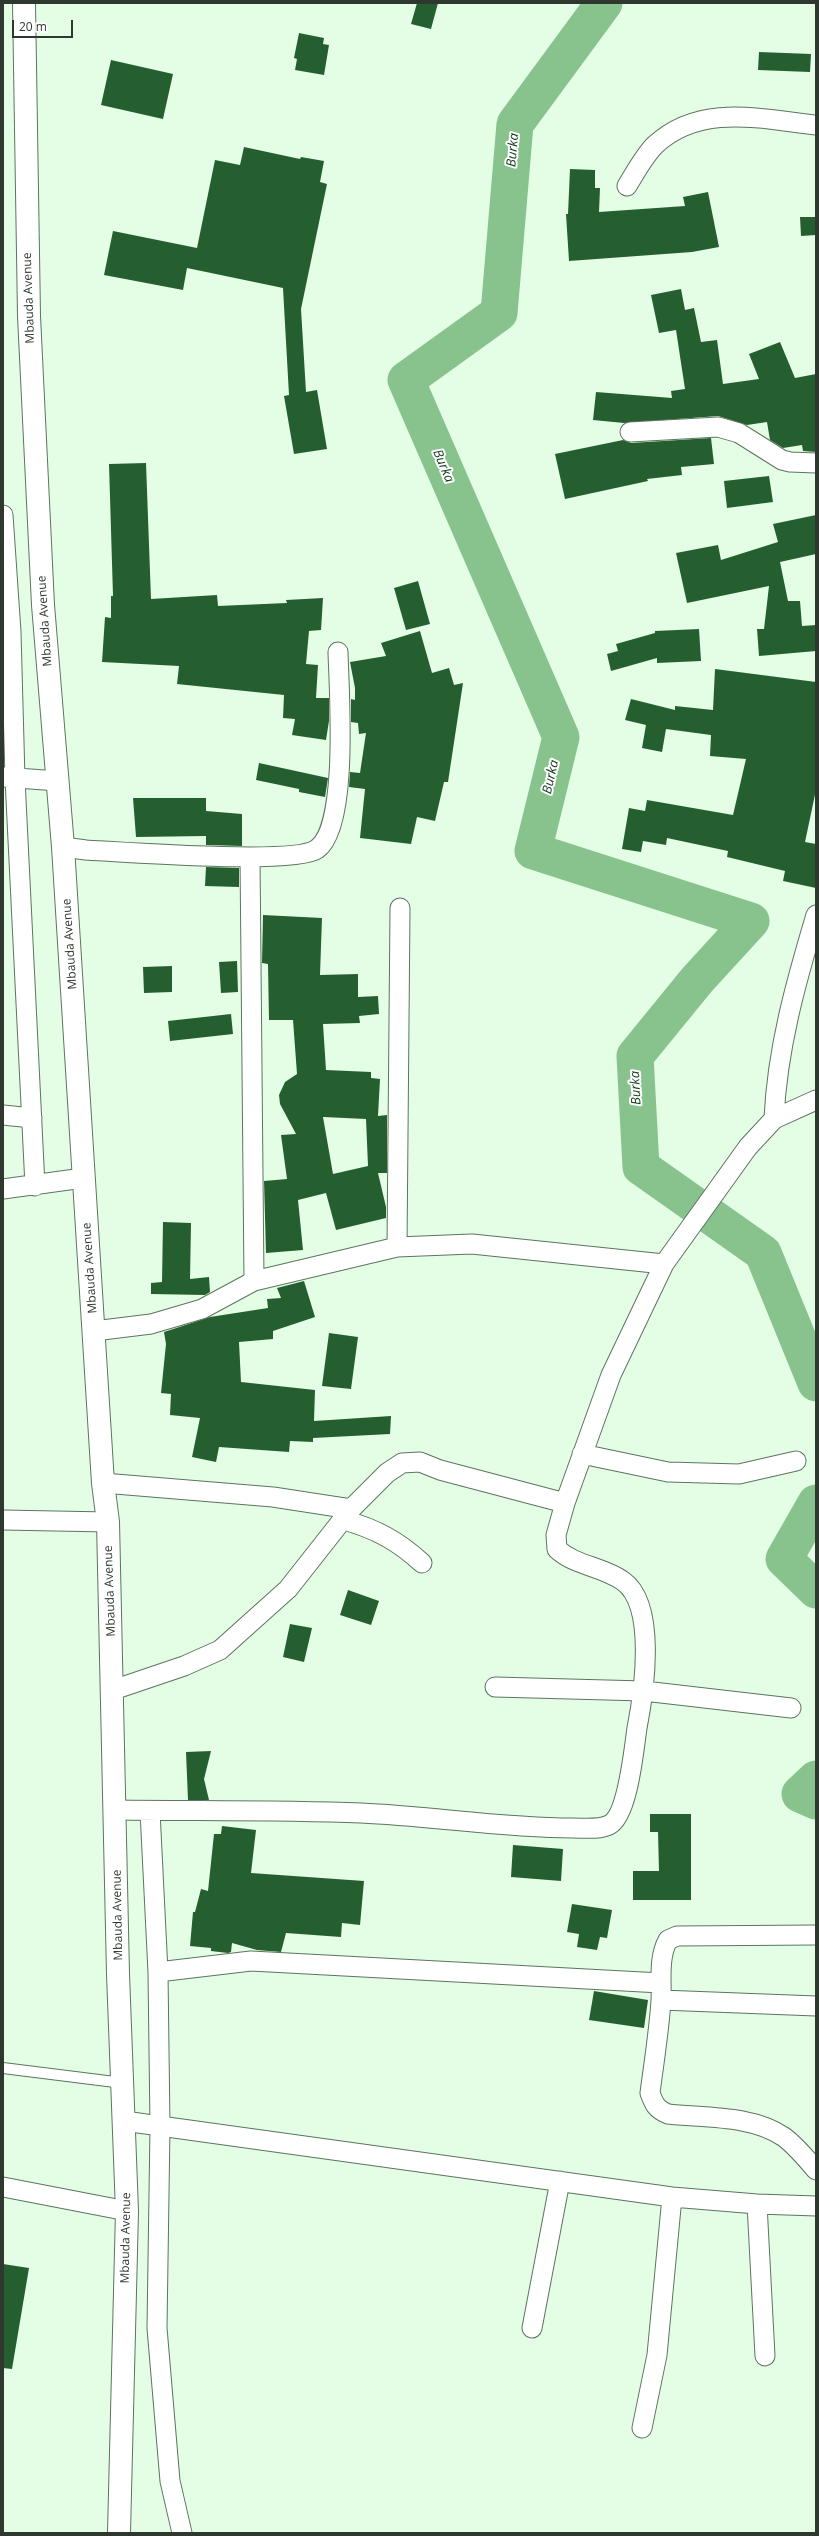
<!DOCTYPE html>
<style>
body{margin:0}
#map{position:relative;width:819px;height:2536px;overflow:hidden;background:#e3fee5;font-family:"Open Sans",sans-serif}
canvas{display:block}
.frame{position:absolute;inset:0;border:4px solid #2e382f;pointer-events:none}
.scale{position:absolute;left:12px;top:20px;width:61px;height:18px;box-sizing:border-box;border:2px solid #2e382f;border-top:0;padding-left:5px;font-size:12px;line-height:14px;white-space:nowrap;color:#2e382f;-webkit-text-stroke:3px #fff;paint-order:stroke}
</style>
<div id="map">
<canvas width="819" height="2536"></canvas>
<div class="frame"></div>
<div class="scale">20 m</div>
</div>
<script>
const c = document.querySelector('canvas').getContext('2d');
c.lineJoin = 'round';
function trace(path, color, width, dash) {
  c.strokeStyle = color;
  c.lineWidth = width;
  c.lineCap = dash ? 'butt' : 'round';
  c.setLineDash(dash || []);
  c.stroke(path);
}
function fillPath(path, color) {
  c.fillStyle = color;
  c.fill(path, 'evenodd');
}
function write(font, color, halo, rows, align = 'center') {
  c.font = font + ' "Open Sans",sans-serif';
  c.lineWidth = 4;
  c.setLineDash([]);
  c.textBaseline = 'middle';
  c.strokeStyle = halo;
  c.fillStyle = color;
  for (const [text, x, y, turn = 0] of rows) {
    c.save();
    c.translate(x, y);
    c.rotate((+turn || 0) * Math.PI / 180);
    c.textAlign = isNaN(turn) ? turn : align;
    if (halo) c.strokeText(text, 0, 0);
    c.fillText(text, 0, 0);
    c.restore();
  }
}
trace(new Path2D(`
 M 604,3 L 515,124 L 499,313 L 406,380 L 561,737 L 533,851 L 751,921 L 697,980 L 635,1056 L 641,1167 L 763,1253 L 816,1383
 M 816,1503 L 784,1559 L 816,1590
 M 816,1779 L 800,1794 L 816,1801`), '#88c38e', 37);
fillPath(new Path2D(`
 M 417,3 L 438,3 L 431,29 L 411,24 Z
 M 299,33 L 324,38 L 323,44 L 329,45 L 324,75 L 295,70 L 297,59 L 294,58 Z
 M 759,52 L 811,54 L 810,72 L 758,70 Z
 M 111,60 L 173,74 L 163,119 L 101,105 Z
 M 244,147 L 300,159 L 301,157 L 324,161 L 320,182 L 327,184 L 301,309 L 306,392 L 317,390 L 327,449 L 294,454 L 284,396 L 289,395 L 283,288 L 187,268 L 183,290 L 104,275 L 113,231 L 197,248 L 215,160 L 240,165 Z
 M 570,169 L 595,170 L 595,188 L 600,188 L 599,212 L 685,206 L 683,197 L 708,192 L 719,247 L 692,252 L 569,261 L 566,214 L 568,214 Z
 M 800,217 L 816,217 L 816,235 L 801,236 Z
 M 681,289 L 685,310 L 694,308 L 701,342 L 717,340 L 723,384 L 759,379 L 749,354 L 780,342 L 795,378 L 816,374 L 816,452 L 803,451 L 802,445 L 783,448 L 770,440 L 767,422 L 747,425 L 718,416 L 624,423 L 593,420 L 596,392 L 672,398 L 671,391 L 685,389 L 676,330 L 659,333 L 651,295 Z
 M 711,438 L 714,464 L 681,467 L 682,475 L 647,479 L 648,481 L 565,499 L 555,454 L 623,440 L 631,443 Z
 M 146,463 L 151,599 L 217,595 L 218,606 L 287,603 L 286,600 L 323,598 L 321,630 L 309,631 L 306,664 L 318,665 L 316,698 L 329,698 L 329,721 L 326,740 L 292,735 L 295,719 L 283,718 L 284,695 L 177,684 L 179,666 L 102,662 L 105,617 L 111,618 L 111,596 L 113,596 L 109,464 Z
 M 769,476 L 773,502 L 727,508 L 724,481 Z
 M 816,515 L 816,554 L 780,562 L 788,601 L 800,601 L 802,626 L 816,625 L 816,651 L 759,656 L 757,629 L 764,629 L 769,586 L 687,603 L 676,553 L 718,545 L 721,560 L 778,542 L 773,524 Z
 M 418,581 L 430,624 L 406,630 L 394,588 Z
 M 699,629 L 701,661 L 657,663 L 657,658 L 611,671 L 607,654 L 618,651 L 616,644 L 655,633 L 655,631 Z
 M 420,631 L 432,673 L 449,668 L 454,685 L 463,683 L 448,782 L 444,782 L 435,821 L 417,817 L 411,844 L 360,838 L 365,789 L 349,787 L 350,772 L 360,773 L 366,733 L 359,734 L 358,723 L 351,722 L 351,699 L 355,700 L 355,688 L 350,662 L 386,656 L 381,643 Z
 M 715,669 L 816,682 L 816,790 L 805,842 L 816,844 L 816,888 L 783,881 L 785,871 L 727,857 L 728,851 L 667,838 L 666,845 L 643,841 L 641,852 L 622,849 L 629,808 L 645,811 L 647,800 L 733,815 L 746,759 L 710,756 L 711,735 L 666,729 L 662,752 L 642,748 L 646,725 L 625,720 L 631,699 L 675,710 L 675,706 L 713,710 Z
 M 259,763 L 328,778 L 325,797 L 299,792 L 299,789 L 256,780 Z
 M 133,798 L 206,798 L 206,811 L 242,814 L 242,846 L 206,845 L 206,836 L 136,837 Z
 M 206,867 L 239,868 L 239,887 L 205,886 Z
 M 263,915 L 322,918 L 320,975 L 358,974 L 358,997 L 378,996 L 379,1014 L 359,1016 L 360,1023 L 323,1024 L 326,1070 L 371,1072 L 371,1078 L 380,1079 L 378,1116 L 387,1115 L 387,1173 L 378,1173 L 386,1207 L 386,1218 L 336,1230 L 326,1193 L 298,1200 L 303,1250 L 266,1253 L 264,1181 L 287,1179 L 281,1135 L 296,1134 L 280,1104 L 279,1095 L 285,1082 L 297,1074 L 293,1020 L 269,1020 L 268,964 L 262,963 ZM 323,1117 L 366,1119 L 368,1166 L 333,1174 Z
 M 237,961 L 238,992 L 221,993 L 219,962 Z
 M 172,966 L 172,992 L 144,993 L 143,967 Z
 M 231,1014 L 233,1034 L 170,1041 L 168,1021 Z
 M 163,1222 L 191,1223 L 190,1279 L 209,1277 L 210,1292 L 205,1295 L 151,1294 L 151,1283 L 162,1282 Z
 M 304,1281 L 315,1317 L 273,1331 L 273,1339 L 239,1342 L 241,1382 L 315,1390 L 314,1421 L 391,1416 L 390,1434 L 313,1438 L 313,1442 L 290,1441 L 289,1452 L 219,1447 L 216,1462 L 192,1457 L 200,1418 L 170,1415 L 171,1394 L 161,1393 L 166,1344 L 164,1332 L 210,1317 L 268,1308 L 267,1299 L 281,1298 L 277,1288 Z
 M 329,1333 L 358,1337 L 351,1389 L 322,1386 Z
 M 348,1590 L 379,1601 L 371,1625 L 340,1615 Z
 M 290,1624 L 312,1628 L 304,1662 L 283,1657 Z
 M 211,1751 L 204,1779 L 209,1800 L 188,1800 L 186,1752 Z
 M 650,1814 L 691,1814 L 691,1900 L 633,1900 L 633,1871 L 659,1871 L 658,1832 L 650,1832 Z
 M 222,1826 L 256,1830 L 251,1873 L 364,1881 L 360,1925 L 342,1923 L 341,1937 L 286,1933 L 281,1952 L 257,1950 L 232,1943 L 231,1952 L 228,1953 L 211,1951 L 211,1948 L 190,1946 L 193,1912 L 195,1912 L 201,1889 L 208,1891 L 214,1834 L 221,1834 Z
 M 513,1845 L 563,1849 L 561,1881 L 511,1877 Z
 M 572,1904 L 612,1910 L 607,1938 L 600,1937 L 597,1950 L 577,1947 L 579,1934 L 567,1932 Z
 M 594,1991 L 648,2000 L 644,2028 L 589,2020 Z
 M 3,2264 L 29,2268 L 12,2369 L 3,2368 Z`), '#265f2f');
const service = new Path2D(`
 M 3,2068 L 123,2083`);
const minor = new Path2D(`
 M 627,186 C 635,173 644,156 655,145 C 700,103 761,119 816,125
 M 630,432 L 718,427 L 739,433 L 782,460 L 790,462 L 816,463
 M 3,515 L 11,632 L 15,779 L 35,1186
 M 3,777 L 58,781
 M 63,847 L 86,850 C 123,852 295,865 317,849 C 349,827 339,691 338,652
 M 250,857 L 254,1281
 M 3,1115 L 32,1118
 M 774,1119 C 777,1049 796,982 816,915
 M 3,1189 L 83,1178
 M 397,1247 L 400,908
 M 94,1331 L 151,1324 L 202,1309 L 254,1281 L 397,1247 L 472,1244 L 664,1264
 M 582,1454 L 668,1472 L 739,1474 L 796,1461
 M 103,1483 L 273,1497 L 351,1509
 M 3,1520 L 108,1522
 M 344,1520 C 376,1529 398,1541 422,1563
 M 495,1687 L 644,1691 L 791,1708
 M 113,1690 L 184,1666 L 220,1650 L 288,1589 L 351,1509 L 387,1473 L 402,1463 L 420,1462 L 440,1470 L 565,1503
 M 116,1810 C 198,1811 280,1810 361,1813 C 431,1816 502,1828 572,1828 C 584,1828 599,1830 609,1825 C 628,1816 634,1748 637,1728 C 644,1692 657,1605 623,1581 C 602,1566 575,1566 557,1549 L 556,1535 L 565,1503 L 611,1375 L 664,1264 L 748,1147 L 774,1119 L 816,1100
 M 150,1811 L 158,1972 L 160,2127 L 157,2328 L 170,2481 L 182,2533
 M 816,1935 L 677,1936 L 668,1940 C 658,1958 662,1981 661,2001 C 659,2031 654,2062 650,2093 C 654,2104 656,2109 668,2114 C 705,2118 752,2115 784,2137 C 796,2146 806,2158 816,2170
 M 158,1972 L 251,1961 L 661,1983
 M 661,2000 L 816,2006
 M 124,2121 L 672,2197 L 757,2204
 M 3,2187 L 127,2211
 M 532,2328 L 560,2181
 M 765,2356 L 757,2204 L 816,2206
 M 642,2428 L 657,2355 L 672,2197`);
const tertiary = new Path2D(`
 M 24,3 L 29,316 L 43,605 L 63,847 L 103,1483 L 108,1522 L 118,1974 L 127,2211 L 119,2533`);
trace(service, '#5d745f', 12);
trace(minor, '#5d745f', 21);
trace(tertiary, '#5d745f', 24);
trace(service, '#fff', 10);
trace(minor, '#fff', 19);
trace(tertiary, '#fff', 22);
write('12px', '#2e382f', '#fff', [
 ["Mbauda Avenue",29,298,-92],
 ["Mbauda Avenue",45,621,-94],
 ["Mbauda Avenue",70,944,-94],
 ["Mbauda Avenue",90,1268,-94],
 ["Mbauda Avenue",110,1591,-92],
 ["Mbauda Avenue",118,1915,-91],
 ["Mbauda Avenue",126,2238,-89]
]);
write('italic 13px', '#0f3a17', '#fff', [
 ["Burka",513,150,-85],
 ["Burka",443,466,67],
 ["Burka",551,777,-77],
 ["Burka",636,1088,-93]
]);
</script>
